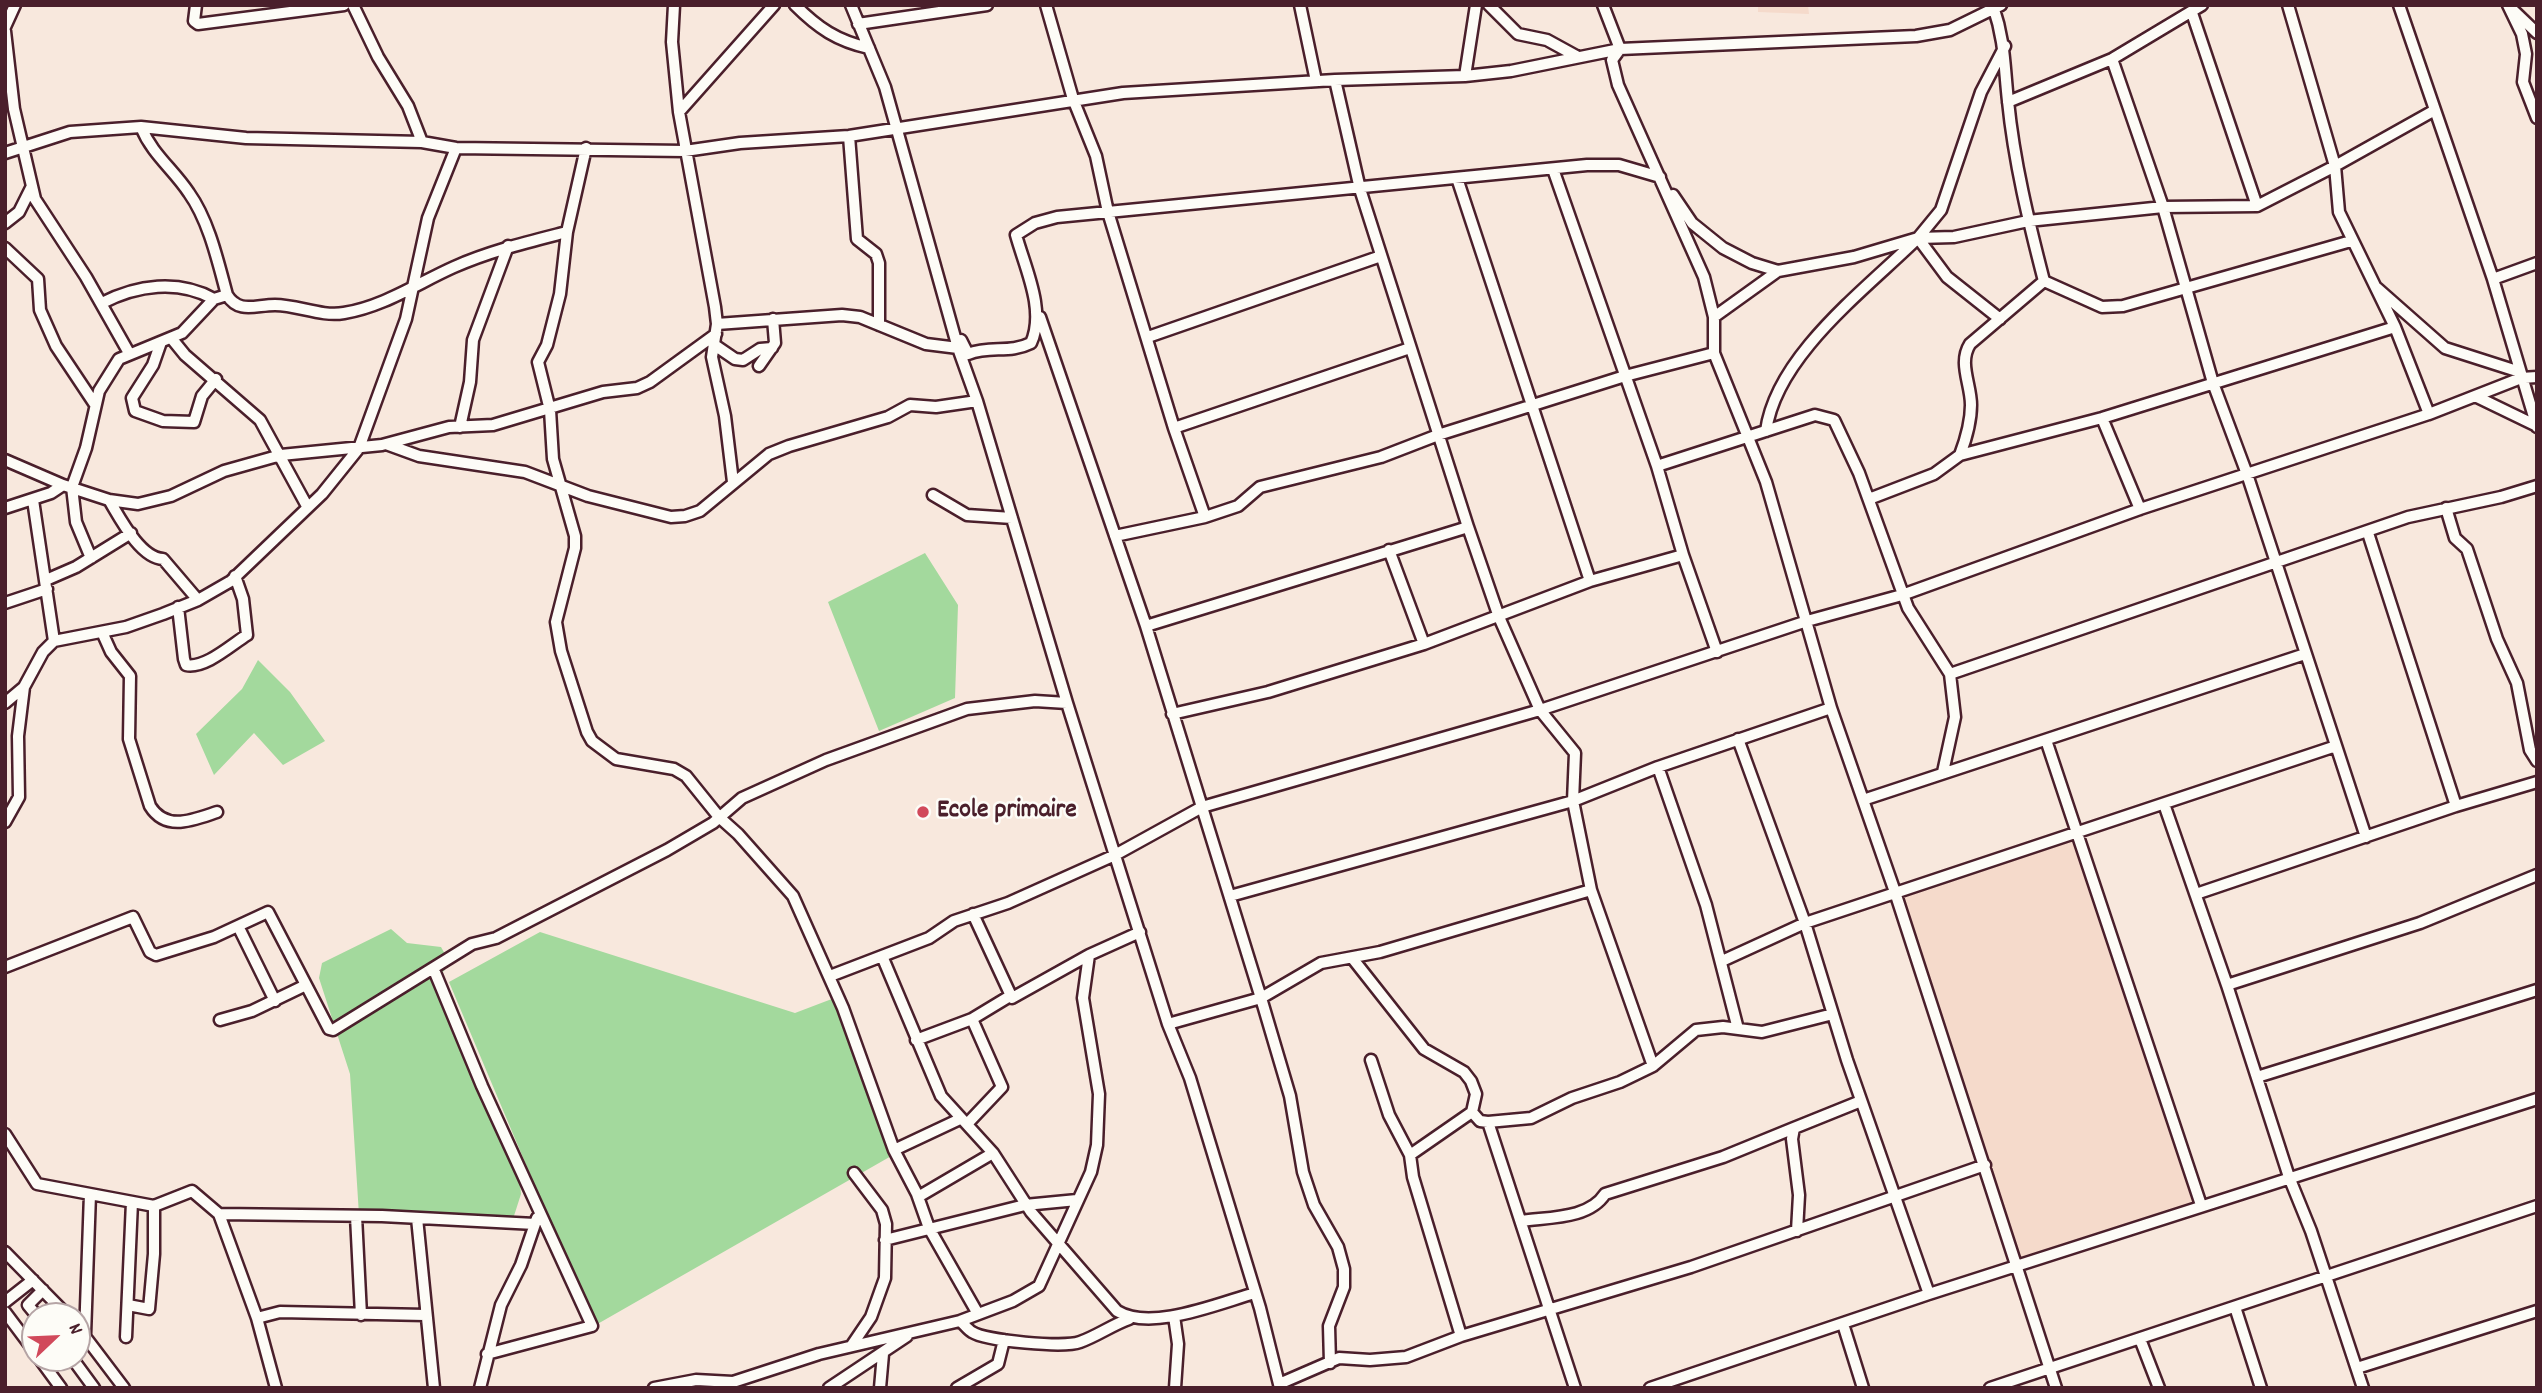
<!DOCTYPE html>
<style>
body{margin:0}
#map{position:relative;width:2542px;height:1393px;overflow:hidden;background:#f8e8dd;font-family:Dekko,sans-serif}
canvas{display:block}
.frame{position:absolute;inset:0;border:7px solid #4a1f2b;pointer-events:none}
.north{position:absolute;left:21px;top:1302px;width:70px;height:70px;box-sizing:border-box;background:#fdfcf7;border:2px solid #b5a4a5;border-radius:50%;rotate:67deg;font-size:19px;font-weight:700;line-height:28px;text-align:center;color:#4a1f2b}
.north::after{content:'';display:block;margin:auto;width:24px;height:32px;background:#d1495b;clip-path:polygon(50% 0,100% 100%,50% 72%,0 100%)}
</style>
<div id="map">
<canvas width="2542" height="1393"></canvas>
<div class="frame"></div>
<div class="north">N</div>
</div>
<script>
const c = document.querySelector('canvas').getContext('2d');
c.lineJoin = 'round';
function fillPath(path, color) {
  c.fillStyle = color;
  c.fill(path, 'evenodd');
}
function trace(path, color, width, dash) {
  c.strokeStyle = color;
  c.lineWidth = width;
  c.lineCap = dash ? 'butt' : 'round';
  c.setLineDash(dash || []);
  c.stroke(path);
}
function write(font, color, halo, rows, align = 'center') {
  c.font = font + ' Dekko,sans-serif';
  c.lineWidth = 5;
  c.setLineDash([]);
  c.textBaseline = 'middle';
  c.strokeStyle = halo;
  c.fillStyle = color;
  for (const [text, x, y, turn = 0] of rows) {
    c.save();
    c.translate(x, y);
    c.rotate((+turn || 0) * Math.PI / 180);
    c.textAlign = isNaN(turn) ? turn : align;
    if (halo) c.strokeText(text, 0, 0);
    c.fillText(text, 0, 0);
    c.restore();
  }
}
fillPath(new Path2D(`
 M 1758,5 L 1808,5 L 1809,14 L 1758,12 Z
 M 2070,831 L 2197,1212 L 2015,1271 L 1893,895 Z`), '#f5dacb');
fillPath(new Path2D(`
 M 925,553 L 958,605 L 955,698 L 879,731 L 828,602 Z
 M 258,660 L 290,692 L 325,741 L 283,765 L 254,733 L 214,775 L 196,734 L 242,689 Z
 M 391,929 L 407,943 L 441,947 L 450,963 L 444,971 L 433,978 L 519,1175 L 521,1194 L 513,1219 L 359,1215 L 350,1074 L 319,978 L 322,963 Z
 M 540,932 L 795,1013 L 837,997 L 893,1155 L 594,1326 L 449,982 Z`), '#a3d99d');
const street = new Path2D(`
 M 196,5 L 194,21 L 198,24 L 344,5
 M 353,5 L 378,57 L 408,106 L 422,142
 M 674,5 L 672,42 L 679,112 L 715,307 L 717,324 L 712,357 L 725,416 L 733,482
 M 795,5 C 818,28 837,41 869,48
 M 851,5 L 885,87 L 958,348 L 977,401 L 1067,703 L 1168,1024 L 1190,1078 L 1260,1308 L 1280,1388
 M 1046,5 L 1073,99 L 1096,156 L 1108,212 L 1174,428 L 1205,517
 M 1300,5 L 1316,81
 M 1489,5 L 1518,34 L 1547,40 L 1578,57
 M 1603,5 L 1620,49 L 1612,60 L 1618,85 L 1704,277 L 1714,317 L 1714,353 L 1766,482 L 1831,708 L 1895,892 L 2056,1388
 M 2288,5 L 2335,166 L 2339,212 L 2395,327 L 2429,414
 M 2399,5 L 2493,279 L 2537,427
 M 2508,5 L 2522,34 L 2526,54 L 2523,82 L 2537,118
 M 1993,6 C 2005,41 2004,65 2008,101 C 2014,162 2029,223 2044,281
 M 2514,11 L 2537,33
 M 2192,13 L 2257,206
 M 858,24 L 987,5
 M 5,27 L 15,5
 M 5,31 L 14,109 L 35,199 L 86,277 L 129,353
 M 2112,59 L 2163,207 L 2213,383 L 2247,474 L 2366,837
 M 1465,76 L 1476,5
 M 2008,102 L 2112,59 L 2202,5
 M 679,112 L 774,5
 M 141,127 C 152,154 173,169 189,193 C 209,221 218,262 227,295
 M 849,136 L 857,239 L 876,254 L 879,263 L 879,325
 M 586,148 L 567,232 L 560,294 L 547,345 L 538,362 L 550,410 L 553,459 L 575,536 L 575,548 L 556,622 L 561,651 L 587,732 L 592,741 L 616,759 L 674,769 L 686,776 L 719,817 L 738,834 L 793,896 L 843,1008 L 894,1150 L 917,1194 L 929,1228 L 978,1314
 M 5,153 L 70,132 L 141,127 L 246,138 L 422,142 L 456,148 L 685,151 L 740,143 L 849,136 L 1123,93 L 1335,80 L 1465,76 L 1511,71 L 1620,49 L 1916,36 L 1950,30 L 2001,5
 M 1553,169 L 1657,466 L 1683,555 L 1717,652
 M 1457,178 L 1590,581
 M 1673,195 L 1692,223 L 1723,248 L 1752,263 L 1778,271 L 1854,257 L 1918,238 L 1941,210 L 1981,92 L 2005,46
 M 5,223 L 19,212 L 31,188
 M 1918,238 L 1947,277 L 2000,319
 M 5,248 L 38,279 L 40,310 L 56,346 L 94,403
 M 2493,279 L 2537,263
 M 2377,288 L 2445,348 L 2520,372
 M 102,303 C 137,285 178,279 214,299
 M 1040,317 L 1146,626 L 1261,998 L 1290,1096 L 1303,1172 L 1314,1205 L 1338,1247 L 1344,1269 L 1344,1287 L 1329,1326 L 1330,1363
 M 1714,317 L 1778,271
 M 717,324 L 842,315 L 860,317 L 926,344 L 958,348
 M 1148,337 L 1381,256
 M 172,339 L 185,355 L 260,420 L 307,506
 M 961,340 L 968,354 C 991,345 1009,354 1031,343 C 1046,310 1025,268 1016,235 L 1035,223 L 1057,217 L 1587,165 L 1619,165 L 1660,177
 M 161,342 L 153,365 L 132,398 L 135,411 L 163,421 L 194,422 L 202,396 L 216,379
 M 716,346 L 735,359 L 743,360 L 760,349 L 772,348
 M 759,366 L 775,343 L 773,319
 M 2475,396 L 2537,426
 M 2102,418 L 2140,509
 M 460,427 L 470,382 L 473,340 L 508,246
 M 1174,428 L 1410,348
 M 1766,431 C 1776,356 1865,290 1918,238 L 1954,237 L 2028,221 L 2163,207 L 2257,206 L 2335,166 L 2435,110
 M 386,444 L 419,456 L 525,472 L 588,496 L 671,517 L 685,516 L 700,511 L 769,454 L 789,446 L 888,417 L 910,405 L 936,407 L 977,401
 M 1960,455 C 1966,439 1971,422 1971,405 C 1971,384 1958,363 1970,344 L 2044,281 L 2102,307 L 2123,306 L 2351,241
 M 5,460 L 63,485 L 109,500 L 138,504 L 171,496 L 224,471 L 281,455 L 382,445 L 449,427 L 493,425 L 603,392 L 637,388 L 650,382 L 716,334
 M 1657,466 L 1815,415 L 1834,420 L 1859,473 L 1908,608 L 1950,674 L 1955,717 L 1943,772
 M 933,495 L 967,515 L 1012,518
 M 1869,499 L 1934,474 L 1960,455 L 2102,418 L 2395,327
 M 33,500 L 54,641
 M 109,500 C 120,518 140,558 163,559 L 198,600
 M 5,508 L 51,493 L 63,485
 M 2446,508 L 2455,538 L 2467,549 L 2497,639 L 2517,683 L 2530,750 L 2537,761
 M 1468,527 L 1499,617 L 1540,710 L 1575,753 L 1573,801 L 1591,890 L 1653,1066
 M 2368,533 L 2456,806
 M 1115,536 L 1205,517 L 1238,506 L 1260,487 L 1381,457 L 1438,435 L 1625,376 L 1714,353
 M 1389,550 L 1424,644
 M 91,558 L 76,522 L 72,487 L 86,448 L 99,391 L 119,359 L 182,333 L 214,299 L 227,295 C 239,314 255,305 275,305 C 298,305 321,317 344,313 C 383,307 418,283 454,267 C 490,251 528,242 567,232
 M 46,580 L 76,567 L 131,533
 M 5,603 L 47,589
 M 178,607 L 184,659 L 186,665 C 205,669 231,645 247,635 L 243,599 L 235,576
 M 1146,626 L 1468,527 L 1360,189 L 1335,80
 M 102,632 L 111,652 L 130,676 L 129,739 L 150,806 C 166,832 193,820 217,812
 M 1950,674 L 2408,517 L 2501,497 L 2537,486
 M 5,703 L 24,687
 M 1172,714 L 1268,692 L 1424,644 L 1590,581 L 1683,555
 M 1738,739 L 1805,923 L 1847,1060 L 1929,1294
 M 2046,740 L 2201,1205
 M 1658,767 L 1706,905 L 1738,1029
 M 1863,800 L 2305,654
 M 2164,804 L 2227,985 L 2289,1177 L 2311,1231 L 2363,1388
 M 5,822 L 19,797 L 18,736 L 24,687 L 43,652 L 54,641 L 126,627 L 163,614 L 198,600 L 231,581 L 322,494 L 359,448 L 406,319 L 428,218 L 456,148
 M 2196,894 L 2456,806 L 2537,782
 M 1230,896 L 1573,801 L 1658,767 L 1831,708
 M 973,914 L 1012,998 L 1089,955
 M 238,926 L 275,1001
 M 882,956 L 941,1096 L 993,1153 L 1031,1212 L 1117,1311 C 1151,1332 1219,1303 1255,1293
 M 1353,959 L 1424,1049 L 1464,1072 L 1471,1081 L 1476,1094 L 1472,1112 L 1480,1121 L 1488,1122 L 1575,1388
 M 1722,961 L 1805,923 L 2336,746
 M 5,967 L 133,917 L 150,952 L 156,955 L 214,937 L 268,912 L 329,1029 L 333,1030 L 472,944 L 496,938 L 667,850 L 713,823 L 742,798 L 826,760 L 967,709 L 1035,701 L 1067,703
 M 434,970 L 482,1086 L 592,1326 L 487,1354
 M 830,976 L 929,938 L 954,921 L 1008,903 L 1115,855 L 1202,807 L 1540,710 L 1807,621 L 1902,595 L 2140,509 L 2429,414 L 2521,378 L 2537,377
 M 2227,985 L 2420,923 L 2537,875
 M 220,1020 L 252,1011 L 306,985
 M 1168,1024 L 1261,998 L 1321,963 L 1380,952 L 1591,890
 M 916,1040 L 972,1019 L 1010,996
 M 1371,1060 L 1389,1115 L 1410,1155 L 1413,1177 L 1461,1336
 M 2257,1077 L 2537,990
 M 1488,1122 L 1531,1118 L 1572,1098 L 1620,1082 L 1653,1066 L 1696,1030 L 1723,1027 L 1762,1032 L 1833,1014
 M 967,1124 L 1002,1087 L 972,1019
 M 5,1134 L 37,1184 L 154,1206 L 192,1191 L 219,1214 L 257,1318 L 276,1388
 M 894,1150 L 960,1119
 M 1410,1155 L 1472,1112
 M 918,1197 L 993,1153
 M 219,1214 L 382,1216 L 535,1224
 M 356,1216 L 361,1315
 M 417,1218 L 434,1388
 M 1522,1221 C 1549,1217 1589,1219 1605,1194 L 1723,1157 L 1794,1128
 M 1797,1231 L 1799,1195 L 1792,1139 L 1794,1128 L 1861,1101
 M 885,1240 L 1025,1205 L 1077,1200
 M 5,1252 L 68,1316
 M 5,1302 L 33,1280
 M 128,1305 L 149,1309 L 154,1254 L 154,1206
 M 2235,1307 L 2261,1388
 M 5,1312 L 35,1352
 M 37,1316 L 28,1305 L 43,1290
 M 1174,1316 L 1178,1344 L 1175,1388
 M 257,1318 L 280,1312 L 425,1315
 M 960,1321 C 964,1324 968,1330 972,1332 C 986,1341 1064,1348 1080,1342 C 1097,1336 1112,1325 1129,1319
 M 1843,1324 L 1863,1388
 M 77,1326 L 124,1388
 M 85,1335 L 90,1194
 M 126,1337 L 132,1202
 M 2140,1339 L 2159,1388
 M 852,1345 L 871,1317 L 885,1278 L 886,1224 L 882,1210 L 854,1173
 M 39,1358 L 61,1388
 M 72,1358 L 94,1388
 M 2357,1368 L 2537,1311
 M 1279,1384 L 1339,1358 L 1370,1360 L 1406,1357 L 1461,1336 L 1691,1267 L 1985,1165
 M 480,1388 L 501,1305 L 521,1265 L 537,1218
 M 654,1388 L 696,1380 L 733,1382 L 819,1354 L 960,1321 L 1013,1301 L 1039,1286 L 1091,1172 L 1097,1145 L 1099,1094 L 1083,998 L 1089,955 L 1140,932
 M 829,1388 L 907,1336
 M 880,1388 L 883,1354
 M 957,1388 L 998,1364 L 1004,1340
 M 1650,1388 L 1929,1294 L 2537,1099
 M 1990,1388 L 2537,1206`);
trace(street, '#4a1f2b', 15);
trace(street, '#fdfcf7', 10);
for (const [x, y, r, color] of [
 [923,812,7,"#d1495b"]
]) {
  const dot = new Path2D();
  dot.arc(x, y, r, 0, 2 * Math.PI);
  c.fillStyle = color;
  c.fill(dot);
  trace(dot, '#fdfcf7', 2.5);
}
write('bold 26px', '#4a1f2b', '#fdfcf7', [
 ["Ecole primaire",937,812]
], 'left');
</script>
